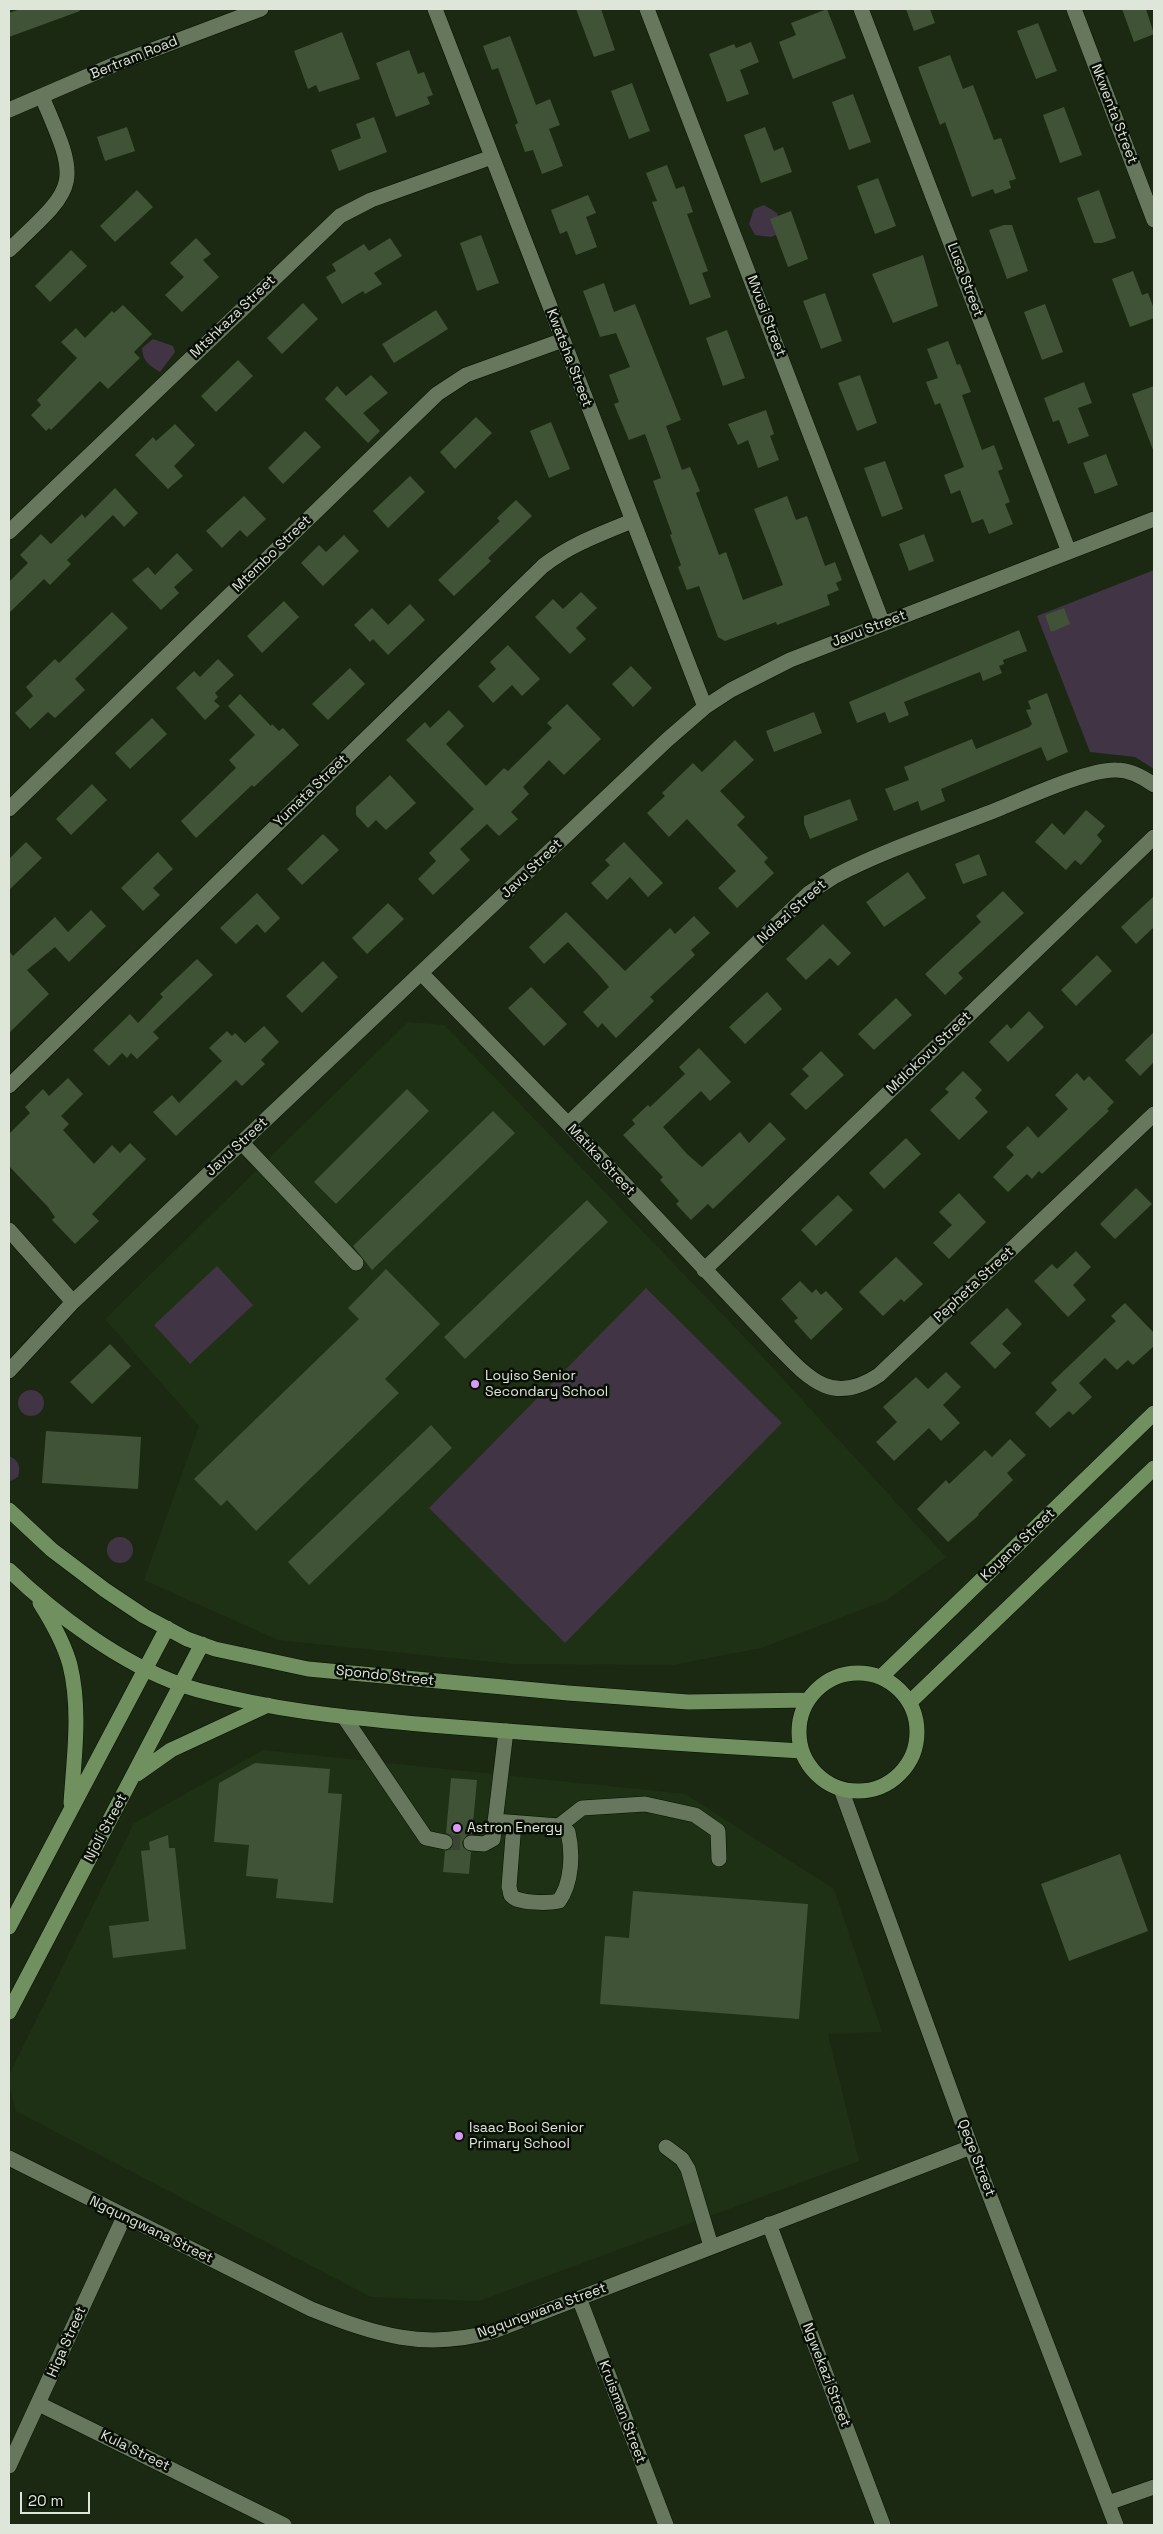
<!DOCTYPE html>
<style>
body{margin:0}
#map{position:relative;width:1163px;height:2534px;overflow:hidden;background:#1b2912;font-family:"Space Grotesk",sans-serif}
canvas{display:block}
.frame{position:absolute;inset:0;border:10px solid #dde6d8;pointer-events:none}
.scale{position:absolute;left:20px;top:2492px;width:70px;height:22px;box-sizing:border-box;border:2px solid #dde6d8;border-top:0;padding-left:6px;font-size:15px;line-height:18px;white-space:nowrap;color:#dde6d8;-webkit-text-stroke:4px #090f06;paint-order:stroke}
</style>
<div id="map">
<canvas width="1163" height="2534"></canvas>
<div class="frame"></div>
<div class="scale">20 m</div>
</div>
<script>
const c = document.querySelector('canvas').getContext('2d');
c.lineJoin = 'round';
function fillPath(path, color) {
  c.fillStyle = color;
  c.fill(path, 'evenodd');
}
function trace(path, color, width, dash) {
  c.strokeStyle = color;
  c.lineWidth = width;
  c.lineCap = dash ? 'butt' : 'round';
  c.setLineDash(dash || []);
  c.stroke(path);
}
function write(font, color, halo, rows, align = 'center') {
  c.font = font + ' "Space Grotesk",sans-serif';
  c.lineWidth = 5;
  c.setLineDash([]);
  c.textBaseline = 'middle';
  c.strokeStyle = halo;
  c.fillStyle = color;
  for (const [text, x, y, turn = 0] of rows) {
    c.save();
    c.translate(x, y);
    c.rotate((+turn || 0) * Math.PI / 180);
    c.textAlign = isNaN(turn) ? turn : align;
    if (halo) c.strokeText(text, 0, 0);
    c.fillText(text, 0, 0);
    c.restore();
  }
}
fillPath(new Path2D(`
 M 408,1022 L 444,1025 L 749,1342 L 946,1557 L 887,1600 L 761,1648 L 673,1665 L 511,1664 L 278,1640 L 144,1580 L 199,1426 L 105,1319 Z
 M 263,1750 L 685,1794 L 834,1889 L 882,2032 L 828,2034 L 859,2161 L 479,2301 L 371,2297 L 16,2111 L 9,2084 L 9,2075 L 134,1823 Z`), '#1f3114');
fillPath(new Path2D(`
 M 764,205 L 777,213 L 781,226 L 780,233 L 771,237 L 755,235 L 749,224 L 754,209 Z
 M 153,339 L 173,346 L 175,352 L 160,372 C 149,365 143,362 142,348 Z
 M 1154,570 L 1154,769 L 1135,757 L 1090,752 L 1037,616 Z
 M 217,1266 L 253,1305 L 190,1364 L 154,1325 Z
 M 646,1288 L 782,1423 L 565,1643 L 429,1508 Z
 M18 1403a13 13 0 1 1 26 0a13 13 0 1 1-26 0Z
 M 9,1456 C 19,1460 21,1467 18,1477 L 9,1482 Z
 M107 1550a13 13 0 1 1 26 0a13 13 0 1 1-26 0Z`), '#403445');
fillPath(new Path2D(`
 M 20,9 L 79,9 L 80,11 L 9,37 L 9,13 Z
 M 576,9 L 601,9 L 615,50 L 594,57 Z
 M 827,9 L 846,58 L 793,79 L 779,42 L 796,35 L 791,23 Z
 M 906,9 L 930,9 L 935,23 L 914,31 Z
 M 1122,9 L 1146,9 L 1154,34 L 1134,42 Z
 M 1038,23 L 1057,71 L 1036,79 L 1017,31 Z
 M 342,32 L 360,79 L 319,92 L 316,85 L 308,89 L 294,51 Z
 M 510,36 L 536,105 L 550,99 L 560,125 L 549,129 L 563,166 L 542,174 L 533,150 L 525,152 L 515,125 L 518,123 L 498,68 L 492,70 L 483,46 Z
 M 751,42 L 759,62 L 740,70 L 749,94 L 727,102 L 709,54 L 734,44 L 736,48 Z
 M 409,50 L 418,74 L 424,72 L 433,95 L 427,97 L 430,104 L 396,117 L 376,63 Z
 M 950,55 L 963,89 L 973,85 L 994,140 L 1001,138 L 1016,179 L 1009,181 L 1011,188 L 995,194 L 993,189 L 972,197 L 945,122 L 940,125 L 918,67 Z
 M 632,83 L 650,131 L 629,139 L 611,91 Z
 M 853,94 L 871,142 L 849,150 L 832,102 Z
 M 1064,107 L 1082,155 L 1060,163 L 1043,115 Z
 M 374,117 L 387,152 L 339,171 L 331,150 L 361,138 L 356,124 Z
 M 127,127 L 135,151 L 105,161 L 97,137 Z
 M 765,127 L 774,151 L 783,147 L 792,172 L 761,183 L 744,135 Z
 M 667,165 L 676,189 L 684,186 L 693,212 L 687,214 L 708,271 L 702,273 L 711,297 L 690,305 L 652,202 L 657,201 L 646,173 Z
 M 878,178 L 896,226 L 875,234 L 857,186 Z
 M 137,190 L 153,207 L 115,242 L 100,226 Z
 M 1099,190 L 1116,238 L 1102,243 L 1094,243 L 1077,198 Z
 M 588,195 L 596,213 L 586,217 L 597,247 L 576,255 L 567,231 L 560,234 L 551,210 Z
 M 791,211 L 808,259 L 788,267 L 770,219 Z
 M 1004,225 L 1012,225 L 1028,271 L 1007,279 L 989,230 Z
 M 481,235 L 499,283 L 477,291 L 460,243 Z
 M 196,238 L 211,254 L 203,260 L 219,277 L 182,312 L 165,295 L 184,277 L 170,263 Z
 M 390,238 L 402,256 L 374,273 L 382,284 L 365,294 L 363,291 L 342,304 L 326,277 L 336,271 L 332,264 L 364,244 L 369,251 Z
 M 71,250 L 87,266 L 50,302 L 35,286 Z
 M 923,255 L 938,306 L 893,323 L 872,274 Z
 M 1133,271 L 1142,295 L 1148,293 L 1154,309 L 1154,318 L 1130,327 L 1112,279 Z
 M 604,283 L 614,312 L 635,304 L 681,420 L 666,426 L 682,470 L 690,467 L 700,491 L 696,493 L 719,555 L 726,552 L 743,600 L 783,585 L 754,509 L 787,496 L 796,520 L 807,516 L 825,566 L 835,562 L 842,580 L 836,583 L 839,590 L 827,595 L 830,605 L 777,625 L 776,622 L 725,641 L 718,637 L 699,586 L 687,590 L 678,567 L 681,565 L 670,535 L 672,534 L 653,481 L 661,478 L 645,434 L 629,440 L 614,404 L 619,402 L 609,375 L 630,367 L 616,333 L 600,337 L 583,291 Z
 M 825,293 L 842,341 L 821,349 L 803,301 Z
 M 303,303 L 318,319 L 282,354 L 267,338 Z
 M 1045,304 L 1063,352 L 1042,360 L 1024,312 Z
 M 123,305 L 152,334 L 134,352 L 140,358 L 108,389 L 100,381 L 51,430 L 49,428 L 46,431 L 31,415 L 41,405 L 37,400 L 77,358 L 61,342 L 76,328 L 85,338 L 112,311 L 114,313 Z
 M 436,310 L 448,329 L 394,363 L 382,344 Z
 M 727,330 L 745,378 L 723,386 L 706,338 Z
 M 948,341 L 957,365 L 960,364 L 971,392 L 962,395 L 982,450 L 994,445 L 1003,469 L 998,471 L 1010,502 L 1005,504 L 1013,524 L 989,534 L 983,519 L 972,523 L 960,490 L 951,494 L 944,475 L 964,467 L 940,403 L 935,405 L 926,382 L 938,378 L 927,349 Z
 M 238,360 L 253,376 L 216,412 L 201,396 Z
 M 371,375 L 388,393 L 363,413 L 380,431 L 368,443 L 325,399 L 337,386 L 346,396 Z
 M 860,375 L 877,423 L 857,431 L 838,383 Z
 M 1084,382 L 1092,403 L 1078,408 L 1089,436 L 1068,444 L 1059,420 L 1053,422 L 1044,398 Z
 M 1154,386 L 1154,449 L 1153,450 L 1132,394 Z
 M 766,410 L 774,434 L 770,436 L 779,460 L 758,468 L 748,440 L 738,445 L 728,424 Z
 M 476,417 L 492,433 L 455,469 L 440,452 Z
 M 551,422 L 570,469 L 549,478 L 530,431 Z
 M 175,424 L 195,445 L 174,466 L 183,476 L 168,489 L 135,455 L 153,437 L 156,441 Z
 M 305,431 L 321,447 L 283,484 L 268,468 Z
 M 1106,454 L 1118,485 L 1095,494 L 1083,463 Z
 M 885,461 L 903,509 L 882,517 L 864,468 Z
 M 410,476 L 425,492 L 388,528 L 373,511 Z
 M 115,488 L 138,513 L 124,527 L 113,515 L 67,560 L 71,564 L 50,585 L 44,579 L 9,613 L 9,582 L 28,563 L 20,555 L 41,534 L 51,544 L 82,514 L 85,518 Z
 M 244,496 L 266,519 L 247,537 L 240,530 L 222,548 L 206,531 Z
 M 516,500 L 532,516 L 488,558 L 491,561 L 454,596 L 438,580 L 500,521 L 497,518 Z
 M 924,534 L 934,561 L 909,571 L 899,544 Z
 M 344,535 L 359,551 L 323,586 L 301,563 L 319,545 L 326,552 Z
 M 177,553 L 193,570 L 174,587 L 179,593 L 161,610 L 132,580 L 148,567 L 155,575 Z
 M 581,592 L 597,608 L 576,628 L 586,639 L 570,654 L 535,617 L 553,599 L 563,609 Z
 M 284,601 L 299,617 L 262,653 L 247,636 Z
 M 410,604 L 425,620 L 388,655 L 373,639 L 370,642 L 354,625 L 372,608 L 388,625 Z
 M 1064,608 L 1070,624 L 1051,632 L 1045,615 Z
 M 112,612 L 128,628 L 75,679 L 85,690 L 55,718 L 48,712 L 30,729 L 15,713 L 33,696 L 26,687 L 55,659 L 59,663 Z
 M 1019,630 L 1027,651 L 1003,660 L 1004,664 L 999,666 L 1002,673 L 983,681 L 980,672 L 904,702 L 909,715 L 889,723 L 885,712 L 857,723 L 849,702 Z
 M 508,645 L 540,679 L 522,696 L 512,685 L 493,703 L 478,686 L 496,669 L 490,662 Z
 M 218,659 L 234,675 L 215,693 L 218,697 L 214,701 L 220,706 L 205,720 L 176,688 L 194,671 L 200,677 Z
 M 631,666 L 652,688 L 633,707 L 612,684 Z
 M 350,668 L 365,684 L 328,720 L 312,704 Z
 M 1047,693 L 1068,752 L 1047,761 L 1041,747 L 941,789 L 945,801 L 921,811 L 918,801 L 894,811 L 885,789 L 909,780 L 904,767 L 972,739 L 976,749 L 1029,727 L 1032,724 L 1026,710 L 1031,709 L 1028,701 Z
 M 240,694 L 271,726 L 272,724 L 279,731 L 283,728 L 299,745 L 254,787 L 252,785 L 196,838 L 181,821 L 236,768 L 229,760 L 255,735 L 228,706 Z
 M 567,704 L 601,739 L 564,775 L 549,760 L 523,787 L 529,794 L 511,812 L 518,819 L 499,836 L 487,824 L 460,849 L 470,860 L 433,895 L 418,879 L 436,861 L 429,853 L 474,809 L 406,740 L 425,722 L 430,728 L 449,710 L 464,726 L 446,744 L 486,786 L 504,768 L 508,771 L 552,728 L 547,723 Z
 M 814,712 L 822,733 L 774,752 L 766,731 Z
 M 152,718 L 167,734 L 130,769 L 115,753 Z
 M 735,740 L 754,760 L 720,791 L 745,817 L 737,825 L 768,858 L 764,862 L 774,873 L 737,908 L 718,888 L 736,871 L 687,819 L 669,837 L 647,813 L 665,796 L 662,793 L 693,763 L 702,772 Z
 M 390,775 L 416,803 L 386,830 L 376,820 L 368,828 L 356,815 L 356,807 Z
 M 92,784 L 107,800 L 71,835 L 56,819 Z
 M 850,799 L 858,820 L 810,839 L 804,824 L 804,816 Z
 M 1086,810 L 1105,826 L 1097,835 L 1102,841 L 1081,865 L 1075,860 L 1066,870 L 1035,842 L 1052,823 L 1064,835 Z
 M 323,834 L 339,850 L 302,885 L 287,869 Z
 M 26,842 L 42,858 L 9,890 L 9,859 Z
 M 624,842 L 663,883 L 648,897 L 630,877 L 607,900 L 591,883 L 610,865 L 605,860 Z
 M 158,852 L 173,869 L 153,888 L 160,895 L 143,911 L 121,888 Z
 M 979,854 L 987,875 L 963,884 L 955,864 Z
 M 908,872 L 926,898 L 884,927 L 866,902 Z
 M 1003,891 L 1024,913 L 958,973 L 963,978 L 945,995 L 925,974 L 981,922 L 976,916 Z
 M 257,893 L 280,918 L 265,933 L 257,924 L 236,944 L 220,928 Z
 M 1154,896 L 1154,927 L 1136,944 L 1121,927 Z
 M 388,903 L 404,919 L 367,954 L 352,938 Z
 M 91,910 L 106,926 L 69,962 L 55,947 L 27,970 L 49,994 L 9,1033 L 9,951 L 13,956 L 55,917 L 68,932 Z
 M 566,912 L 625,971 L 670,928 L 675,934 L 694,916 L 710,933 L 691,950 L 695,955 L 650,997 L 654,1001 L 616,1038 L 602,1023 L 598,1028 L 583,1012 L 609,987 L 599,975 L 568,942 L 544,964 L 529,947 Z
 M 823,924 L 851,953 L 838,966 L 830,958 L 806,980 L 786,959 Z
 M 1097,955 L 1112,971 L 1076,1006 L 1061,990 Z
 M 197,959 L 213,975 L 153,1032 L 159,1038 L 137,1059 L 131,1053 L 127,1058 L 122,1053 L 109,1066 L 93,1050 L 130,1014 L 138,1023 L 163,997 L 160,994 Z
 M 323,961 L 338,977 L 302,1013 L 286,996 Z
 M 531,987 L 567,1024 L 544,1046 L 508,1008 Z
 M 767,992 L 782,1009 L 745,1044 L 729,1027 Z
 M 896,998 L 912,1015 L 874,1050 L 858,1034 Z
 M 1029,1011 L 1044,1027 L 1008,1062 L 989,1042 L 1007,1024 L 1011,1029 Z
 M 264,1026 L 279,1042 L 261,1060 L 265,1064 L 242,1086 L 236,1080 L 176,1136 L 153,1112 L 172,1095 L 179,1103 L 222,1061 L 209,1048 L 227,1031 L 232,1036 L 235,1033 L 245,1043 Z
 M 1154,1032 L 1154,1062 L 1140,1076 L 1125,1060 Z
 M 699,1048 L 731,1082 L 710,1101 L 701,1091 L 663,1127 L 687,1154 L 702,1167 L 740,1132 L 749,1143 L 770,1122 L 786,1139 L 713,1209 L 708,1204 L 691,1220 L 676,1204 L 679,1201 L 660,1180 L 663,1177 L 623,1135 L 635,1124 L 632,1120 L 648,1105 L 650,1107 L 685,1074 L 679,1067 Z
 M 821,1051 L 844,1075 L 806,1110 L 790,1094 L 809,1076 L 802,1069 Z
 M 963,1071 L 982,1090 L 975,1098 L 988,1112 L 959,1140 L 930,1110 L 949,1092 L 945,1089 Z
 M 1077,1073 L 1084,1081 L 1089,1076 L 1114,1102 L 1107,1109 L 1109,1111 L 1042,1174 L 1039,1171 L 1032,1179 L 1027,1174 L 1008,1192 L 993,1177 L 1014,1155 L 1006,1147 L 1028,1126 L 1038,1138 L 1068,1109 L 1055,1095 Z
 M 68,1078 L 83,1094 L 61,1116 L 69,1124 L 63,1130 L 94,1164 L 112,1145 L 120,1153 L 130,1143 L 146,1159 L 92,1214 L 99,1221 L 75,1244 L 52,1220 L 55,1217 L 48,1207 L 9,1166 L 9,1134 L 30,1113 L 25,1107 L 43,1089 L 49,1096 Z
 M 407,1089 L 429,1111 L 336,1204 L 314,1182 Z
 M 493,1111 L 515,1133 L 372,1270 L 353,1246 Z
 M 906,1138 L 921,1154 L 884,1189 L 869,1173 Z
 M 1136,1188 L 1152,1204 L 1115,1239 L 1100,1224 Z
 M 959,1193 L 986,1222 L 949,1259 L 933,1243 L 952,1225 L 939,1212 Z
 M 838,1195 L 853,1210 L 816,1246 L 801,1230 Z
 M 587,1200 L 608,1222 L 465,1359 L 444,1337 Z
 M 1076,1251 L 1091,1267 L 1073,1285 L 1086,1300 L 1068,1317 L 1034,1281 L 1052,1264 L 1057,1269 Z
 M 896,1257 L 923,1284 L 904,1302 L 901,1299 L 883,1316 L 859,1292 Z
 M 386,1269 L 440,1324 L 385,1379 L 399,1393 L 256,1531 L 227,1500 L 221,1506 L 194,1479 L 359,1319 L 348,1308 Z
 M 800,1281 L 812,1293 L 816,1289 L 821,1295 L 826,1291 L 843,1309 L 811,1340 L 794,1321 L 798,1318 L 781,1299 Z
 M 1125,1303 L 1154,1333 L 1154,1346 L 1133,1365 L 1128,1360 L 1117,1370 L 1105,1358 L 1079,1383 L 1092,1397 L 1073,1415 L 1069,1411 L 1050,1428 L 1035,1413 L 1057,1390 L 1051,1383 L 1116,1321 L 1111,1316 Z
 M 1007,1308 L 1022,1324 L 1002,1344 L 1011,1353 L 995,1369 L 970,1343 Z
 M 110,1344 L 131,1366 L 92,1404 L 70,1382 Z
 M 946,1372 L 961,1387 L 943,1405 L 960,1423 L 941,1441 L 929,1428 L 894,1461 L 876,1442 L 897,1422 L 883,1407 L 916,1377 L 928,1389 Z
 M 431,1425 L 452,1448 L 309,1585 L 288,1562 Z
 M 46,1431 L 141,1437 L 138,1489 L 42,1483 Z
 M 1010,1439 L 1026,1455 L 1007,1473 L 1013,1480 L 978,1514 L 979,1515 L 948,1542 L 917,1509 L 946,1480 L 949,1484 L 985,1450 L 992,1457 Z
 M 255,1763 L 330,1769 L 328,1793 L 342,1794 L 333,1903 L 276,1898 L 278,1879 L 246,1876 L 249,1845 L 214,1842 L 219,1783 Z
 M 451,1778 L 477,1780 L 472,1834 L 467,1835 L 462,1842 L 463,1847 L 471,1852 L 469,1874 L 443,1872 L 445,1851 L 452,1849 L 454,1843 L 452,1835 L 446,1833 Z
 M 168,1835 L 169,1848 L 175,1848 L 186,1949 L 113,1958 L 109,1926 L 149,1921 L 141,1851 L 150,1850 L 149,1842 Z
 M 1120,1854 L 1148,1931 L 1069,1961 L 1041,1884 Z
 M 633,1891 L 808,1904 L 799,2019 L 600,2004 L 605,1936 L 629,1938 Z`), '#405336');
trace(new Path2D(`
 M 445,1842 L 471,1843`), '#384530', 15, [15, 8]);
const minor = new Path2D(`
 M 435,9 L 705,707
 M 647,9 L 883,624
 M 861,9 L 1069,552
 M 1074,9 L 1154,220
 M 9,110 L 118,63 L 261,9
 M 9,250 C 78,185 81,186 42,97
 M 9,532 L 340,216 L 371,200 L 492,157
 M 9,809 L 437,394 L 466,375 L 563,340
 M 422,974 L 568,1124 L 779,1348 C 811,1381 834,1405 879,1375 L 1154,1114
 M 9,1086 L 543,566 C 570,545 600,534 632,521
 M 568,1124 L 809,893 L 835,876 C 887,849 946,830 1001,808 C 1028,797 1089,769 1116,770 C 1130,770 1143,777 1154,785
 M 242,1143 L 356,1263
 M 9,1230 L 73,1302
 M 704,1270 L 1154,837
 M 9,1371 L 73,1302 L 667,740 L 705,707 L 731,690 L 790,660 L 1154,519
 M 344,1717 L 426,1838 L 445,1842
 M 841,1789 L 971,2147 L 1116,2525
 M 495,1821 L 559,1826 L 568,1832 C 573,1853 572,1883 559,1901 C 550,1903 517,1904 511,1895 C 510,1892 510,1889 509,1887 L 514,1823
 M 559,1826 L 582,1808 L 645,1804 L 695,1815 L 718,1831 L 719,1859
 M 471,1843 L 484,1844 L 493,1839 L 506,1731
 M 666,2147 L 682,2159 L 688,2169 L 711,2246
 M 9,2158 L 311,2309 C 376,2335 425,2351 494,2331 L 971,2147
 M 769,2224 L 883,2525
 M 579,2298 L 666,2525
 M 39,2404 L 284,2525
 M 9,2466 L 124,2217
 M 1108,2503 L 1154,2487`);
const major = new Path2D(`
 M 9,1510 L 52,1550 L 105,1590 L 144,1616 L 187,1639 L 215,1649 L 308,1669 L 568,1693 L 688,1702 L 808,1700
 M 9,1570 C 56,1615 120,1663 182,1685 C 198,1691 215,1694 231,1698 C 296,1713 363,1719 430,1725 C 554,1735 678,1744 802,1751
 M 40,1603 C 52,1622 64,1643 70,1665 C 81,1710 74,1757 71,1803
 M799 1732a59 59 0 1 1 118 0a59 59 0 1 1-118 0Z
 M 881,1677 L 1154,1413
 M 910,1702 L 1154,1468
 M 137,1774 L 171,1750 L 268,1705
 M 9,1927 L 167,1628
 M 9,2012 L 202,1644`);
trace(minor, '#051101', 16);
trace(major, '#051101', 16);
trace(minor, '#66775d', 15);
trace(major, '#719060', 15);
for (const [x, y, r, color] of [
 [475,1384,5,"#d99af7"],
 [457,1828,5,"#d99af7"],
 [459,2136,5,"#d99af7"]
]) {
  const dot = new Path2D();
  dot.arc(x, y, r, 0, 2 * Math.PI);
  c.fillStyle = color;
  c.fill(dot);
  trace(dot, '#090f06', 2);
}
write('14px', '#dde6d8', '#090f06', [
 ["Bertram Road",134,58,-22],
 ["Nkwenta Street",1114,114,69],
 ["Lusa Street",965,280,69],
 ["Mvusi Street",766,316,69],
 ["Mtshkaza Street",233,317,-44],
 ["Kwatsha Street",569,358,69],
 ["Mtembo Street",272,554,-44],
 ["Javu Street",869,629,-21],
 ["Yumata Street",311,791,-44],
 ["Javu Street",532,869,-44],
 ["Ndlazi Street",792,912,-42],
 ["Mdlokovu Street",929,1053,-44],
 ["Javu Street",237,1147,-43],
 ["Matika Street",601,1160,47],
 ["Pepheta Street",974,1285,-43],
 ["Koyana Street",1018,1545,-44],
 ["Spondo Street",385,1676,6],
 ["Njoli Street",106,1828,-62],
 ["Qeqe Street",976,2158,69],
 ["Ngqungwana Street",151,2230,26],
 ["Ngqungwana Street",542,2311,-20],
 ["Higa Street",67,2342,-66],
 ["Ngwekazi Street",826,2375,69],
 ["Kruisman Street",622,2412,69],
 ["Kula Street",135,2451,26]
]);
write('14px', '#dde6d8', '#090f06', [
 ["Loyiso Senior",485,1376],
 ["Secondary School",485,1392],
 ["Astron Energy",467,1828],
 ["Isaac Booi Senior",469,2128],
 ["Primary School",469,2144]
], 'left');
</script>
